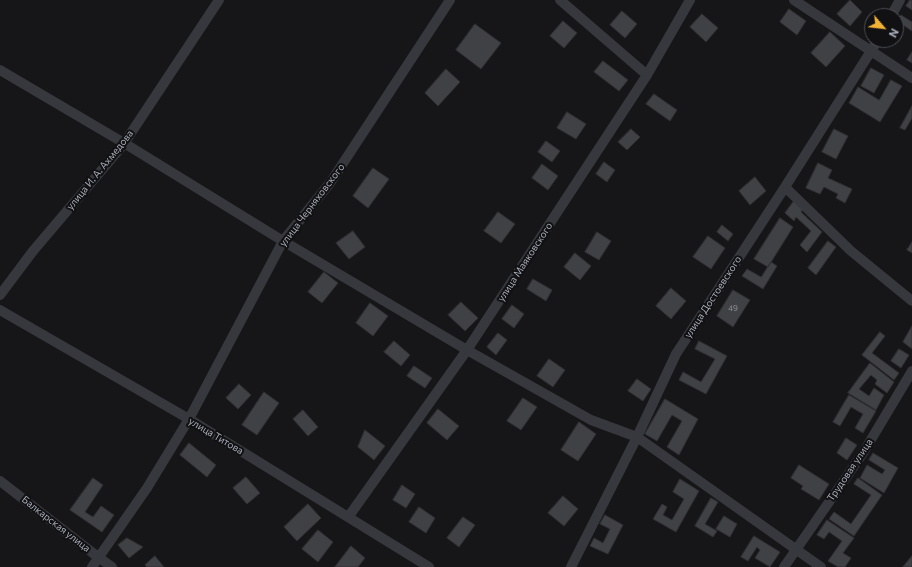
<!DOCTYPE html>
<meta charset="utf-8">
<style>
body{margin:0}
#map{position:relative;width:912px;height:567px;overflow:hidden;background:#161618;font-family:Commissioner,sans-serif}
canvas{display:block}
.north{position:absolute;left:864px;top:8px;width:40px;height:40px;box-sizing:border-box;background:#111113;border:1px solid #4d4f55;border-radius:50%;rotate:118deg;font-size:11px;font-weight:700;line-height:16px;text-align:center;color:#a8adb8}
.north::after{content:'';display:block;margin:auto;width:14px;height:18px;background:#f2b134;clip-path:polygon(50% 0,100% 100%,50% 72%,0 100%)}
</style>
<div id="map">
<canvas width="912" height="567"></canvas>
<div class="north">N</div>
</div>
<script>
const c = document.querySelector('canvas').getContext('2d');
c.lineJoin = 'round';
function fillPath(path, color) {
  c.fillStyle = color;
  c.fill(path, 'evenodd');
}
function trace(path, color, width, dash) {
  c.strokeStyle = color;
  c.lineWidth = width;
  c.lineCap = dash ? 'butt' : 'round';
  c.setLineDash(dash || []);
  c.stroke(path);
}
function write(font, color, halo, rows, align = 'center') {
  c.font = font + ' Commissioner,sans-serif';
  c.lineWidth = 4;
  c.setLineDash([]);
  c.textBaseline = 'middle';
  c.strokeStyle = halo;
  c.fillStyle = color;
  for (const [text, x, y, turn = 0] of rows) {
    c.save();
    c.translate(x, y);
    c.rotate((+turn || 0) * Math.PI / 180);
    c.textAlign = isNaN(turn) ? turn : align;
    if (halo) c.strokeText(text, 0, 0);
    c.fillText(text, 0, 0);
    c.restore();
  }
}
const building = new Path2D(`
 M 850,0 L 862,12 L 850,26 L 837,14 Z
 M 910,0 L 912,0 L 912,10 L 906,6 Z
 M 789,9 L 806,21 L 797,35 L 780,22 Z
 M 622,11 L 637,24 L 625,38 L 610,25 Z
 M 702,14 L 718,28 L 706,42 L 690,27 Z
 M 901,15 L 912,22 L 912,31 L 897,21 Z
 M 563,21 L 577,33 L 564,48 L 550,36 Z
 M 475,24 L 501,43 L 481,69 L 456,50 Z
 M 830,32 L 845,46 L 826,67 L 811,53 Z
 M 912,52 L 912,63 L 907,60 Z
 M 603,61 L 628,80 L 619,91 L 594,72 Z
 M 871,68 L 884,75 L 874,93 L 861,86 Z
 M 446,69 L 460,82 L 438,106 L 425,93 Z
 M 891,80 L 902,86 L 880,122 L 849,103 L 858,87 L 879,100 Z
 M 654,94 L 677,110 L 670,121 L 646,104 Z
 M 912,106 L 912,118 L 905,130 L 900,128 Z
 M 567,112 L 586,124 L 576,139 L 557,128 Z
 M 631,129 L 640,137 L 627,150 L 618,142 Z
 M 834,129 L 848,136 L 836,159 L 822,152 Z
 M 546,141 L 560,151 L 552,162 L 538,152 Z
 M 604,162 L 615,170 L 607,182 L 596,174 Z
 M 818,163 L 832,170 L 828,178 L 852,189 L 845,203 L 836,198 L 838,194 L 824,187 L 820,194 L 806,188 Z
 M 542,164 L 558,176 L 548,190 L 532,178 Z
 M 373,168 L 389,179 L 368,208 L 353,196 Z
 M 755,177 L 766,191 L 750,205 L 739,191 Z
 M 794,201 L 803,209 L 801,212 L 822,232 L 807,252 L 800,245 L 811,231 L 796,217 L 794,221 L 785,213 Z
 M 498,212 L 515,224 L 501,243 L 484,231 Z
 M 780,218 L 793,227 L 768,267 L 754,259 Z
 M 722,225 L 733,234 L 728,241 L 717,232 Z
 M 353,231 L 365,247 L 349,259 L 336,243 Z
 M 597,232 L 611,241 L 599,260 L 585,252 Z
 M 708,236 L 725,248 L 711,269 L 693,257 Z
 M 828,241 L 836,247 L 816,275 L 808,268 Z
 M 912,242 L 912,253 L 907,250 Z
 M 575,253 L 591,266 L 580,280 L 564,267 Z
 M 771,262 L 777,266 L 763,289 L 742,276 L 747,269 L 761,277 Z
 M 324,272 L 338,283 L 322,303 L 308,292 Z
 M 533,279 L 552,290 L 546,301 L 527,289 Z
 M 671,288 L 686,301 L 671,319 L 656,306 Z
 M 733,290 L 750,300 L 733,327 L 717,316 Z
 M 461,302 L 478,318 L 465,331 L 448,315 Z
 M 370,303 L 388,316 L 373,336 L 356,323 Z
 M 512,305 L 524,314 L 514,328 L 502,319 Z
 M 912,326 L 912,349 L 903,342 Z
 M 880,332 L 885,336 L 872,353 L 899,373 L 894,380 L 862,355 Z
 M 498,333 L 507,340 L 496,355 L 487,347 Z
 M 394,341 L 410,355 L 401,366 L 384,352 Z
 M 699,341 L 727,356 L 706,394 L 679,380 L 683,372 L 701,382 L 715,359 L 695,349 Z
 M 899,349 L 909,355 L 901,368 L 891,361 Z
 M 549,359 L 565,370 L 553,387 L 537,376 Z
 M 870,363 L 894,382 L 887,393 L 875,384 L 877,380 L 871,375 L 859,389 L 869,396 L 874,388 L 884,395 L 876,410 L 848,393 Z
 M 414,366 L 432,378 L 425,388 L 407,376 Z
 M 637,379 L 651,389 L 643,401 L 628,391 Z
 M 239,384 L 251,395 L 238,409 L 226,398 Z
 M 264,392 L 279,403 L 257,435 L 242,425 Z
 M 849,395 L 876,411 L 863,433 L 855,428 L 863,414 L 851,407 L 840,426 L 833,422 Z
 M 523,398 L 537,407 L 521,430 L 507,421 Z
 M 665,399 L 698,419 L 679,455 L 667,447 L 682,421 L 672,415 L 657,441 L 645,434 Z
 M 438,409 L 459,426 L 447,440 L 427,423 Z
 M 303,410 L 318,427 L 308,436 L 293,419 Z
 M 579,422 L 596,434 L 578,461 L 561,450 Z
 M 365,430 L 385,446 L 374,460 L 358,447 Z
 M 846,438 L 857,445 L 847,460 L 837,453 Z
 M 189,443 L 216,465 L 207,477 L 180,455 Z
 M 873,453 L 898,468 L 884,493 L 860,478 L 867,465 L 882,474 L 885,470 L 869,460 Z
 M 799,465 L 829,484 L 819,500 L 801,489 L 803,486 L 791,478 Z
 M 246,477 L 260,493 L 247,504 L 233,488 Z
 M 93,478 L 103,485 L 85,512 L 93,517 L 101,506 L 114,515 L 102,532 L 70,510 Z
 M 858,478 L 882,495 L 854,536 L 829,519 L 834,512 L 851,524 L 871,495 L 854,484 Z
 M 680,479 L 699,491 L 676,532 L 653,519 L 662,504 L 667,507 L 663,515 L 672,520 L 684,499 L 673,492 Z
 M 402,485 L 415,494 L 406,508 L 393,500 Z
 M 563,496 L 578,509 L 564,526 L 548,513 Z
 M 711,498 L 718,502 L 705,524 L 717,531 L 713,537 L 695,526 Z
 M 308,504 L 321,518 L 297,541 L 284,527 Z
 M 419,507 L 435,518 L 426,533 L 409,522 Z
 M 605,515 L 623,525 L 608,554 L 590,546 L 594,538 L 603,543 L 610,529 L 600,524 Z
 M 724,516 L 737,524 L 730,537 L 716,529 Z
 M 463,517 L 475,525 L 459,547 L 447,538 Z
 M 827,520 L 854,538 L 843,553 L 851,558 L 845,567 L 838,567 L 828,561 L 842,541 L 829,532 L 824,539 L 817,535 Z
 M 318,530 L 333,542 L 318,562 L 302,549 Z
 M 754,536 L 780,552 L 770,567 L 755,558 L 760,550 L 757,547 L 748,561 L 741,557 Z
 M 127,538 L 143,547 L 129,558 L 118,545 Z
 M 351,546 L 365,558 L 358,567 L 335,567 Z
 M 155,556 L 164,567 L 147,567 L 145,565 Z
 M 912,556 L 912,567 L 903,567 Z`);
fillPath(building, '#404145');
trace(building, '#303034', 1);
trace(new Path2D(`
 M 560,0 L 647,75
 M 794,0 L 912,78
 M 891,16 L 900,0
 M 0,70 L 124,143 L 283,241 L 467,350 L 591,420 L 637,437 L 821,567
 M 785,187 L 851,251 L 912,301
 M 0,295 L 33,251 L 123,145 L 219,0
 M 0,310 L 189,419 L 429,567
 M 0,481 L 98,557 L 112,567
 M 349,516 L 467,350 L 647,75 L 690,0
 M 92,567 L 147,488 L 189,419 L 283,241 L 330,183 L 450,0
 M 571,567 L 637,437 L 676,354 L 785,187 L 878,40
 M 784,567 L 863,453 L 912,371`), '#37383d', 10);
write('8px', '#8e929b', null, [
 ["49",733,308]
]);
write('10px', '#a8adb8', '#111113', [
 ["улица И. А. Ахмедова",100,170,-51],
 ["улица Черняховского",312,205,-53],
 ["улица Маяковского",525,262,-57],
 ["улица Достоевского",713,297,-57],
 ["улица Титова",216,436,31],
 ["Трудовая улица",850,470,-56],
 ["Балкарская улица",56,524,38]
]);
</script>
